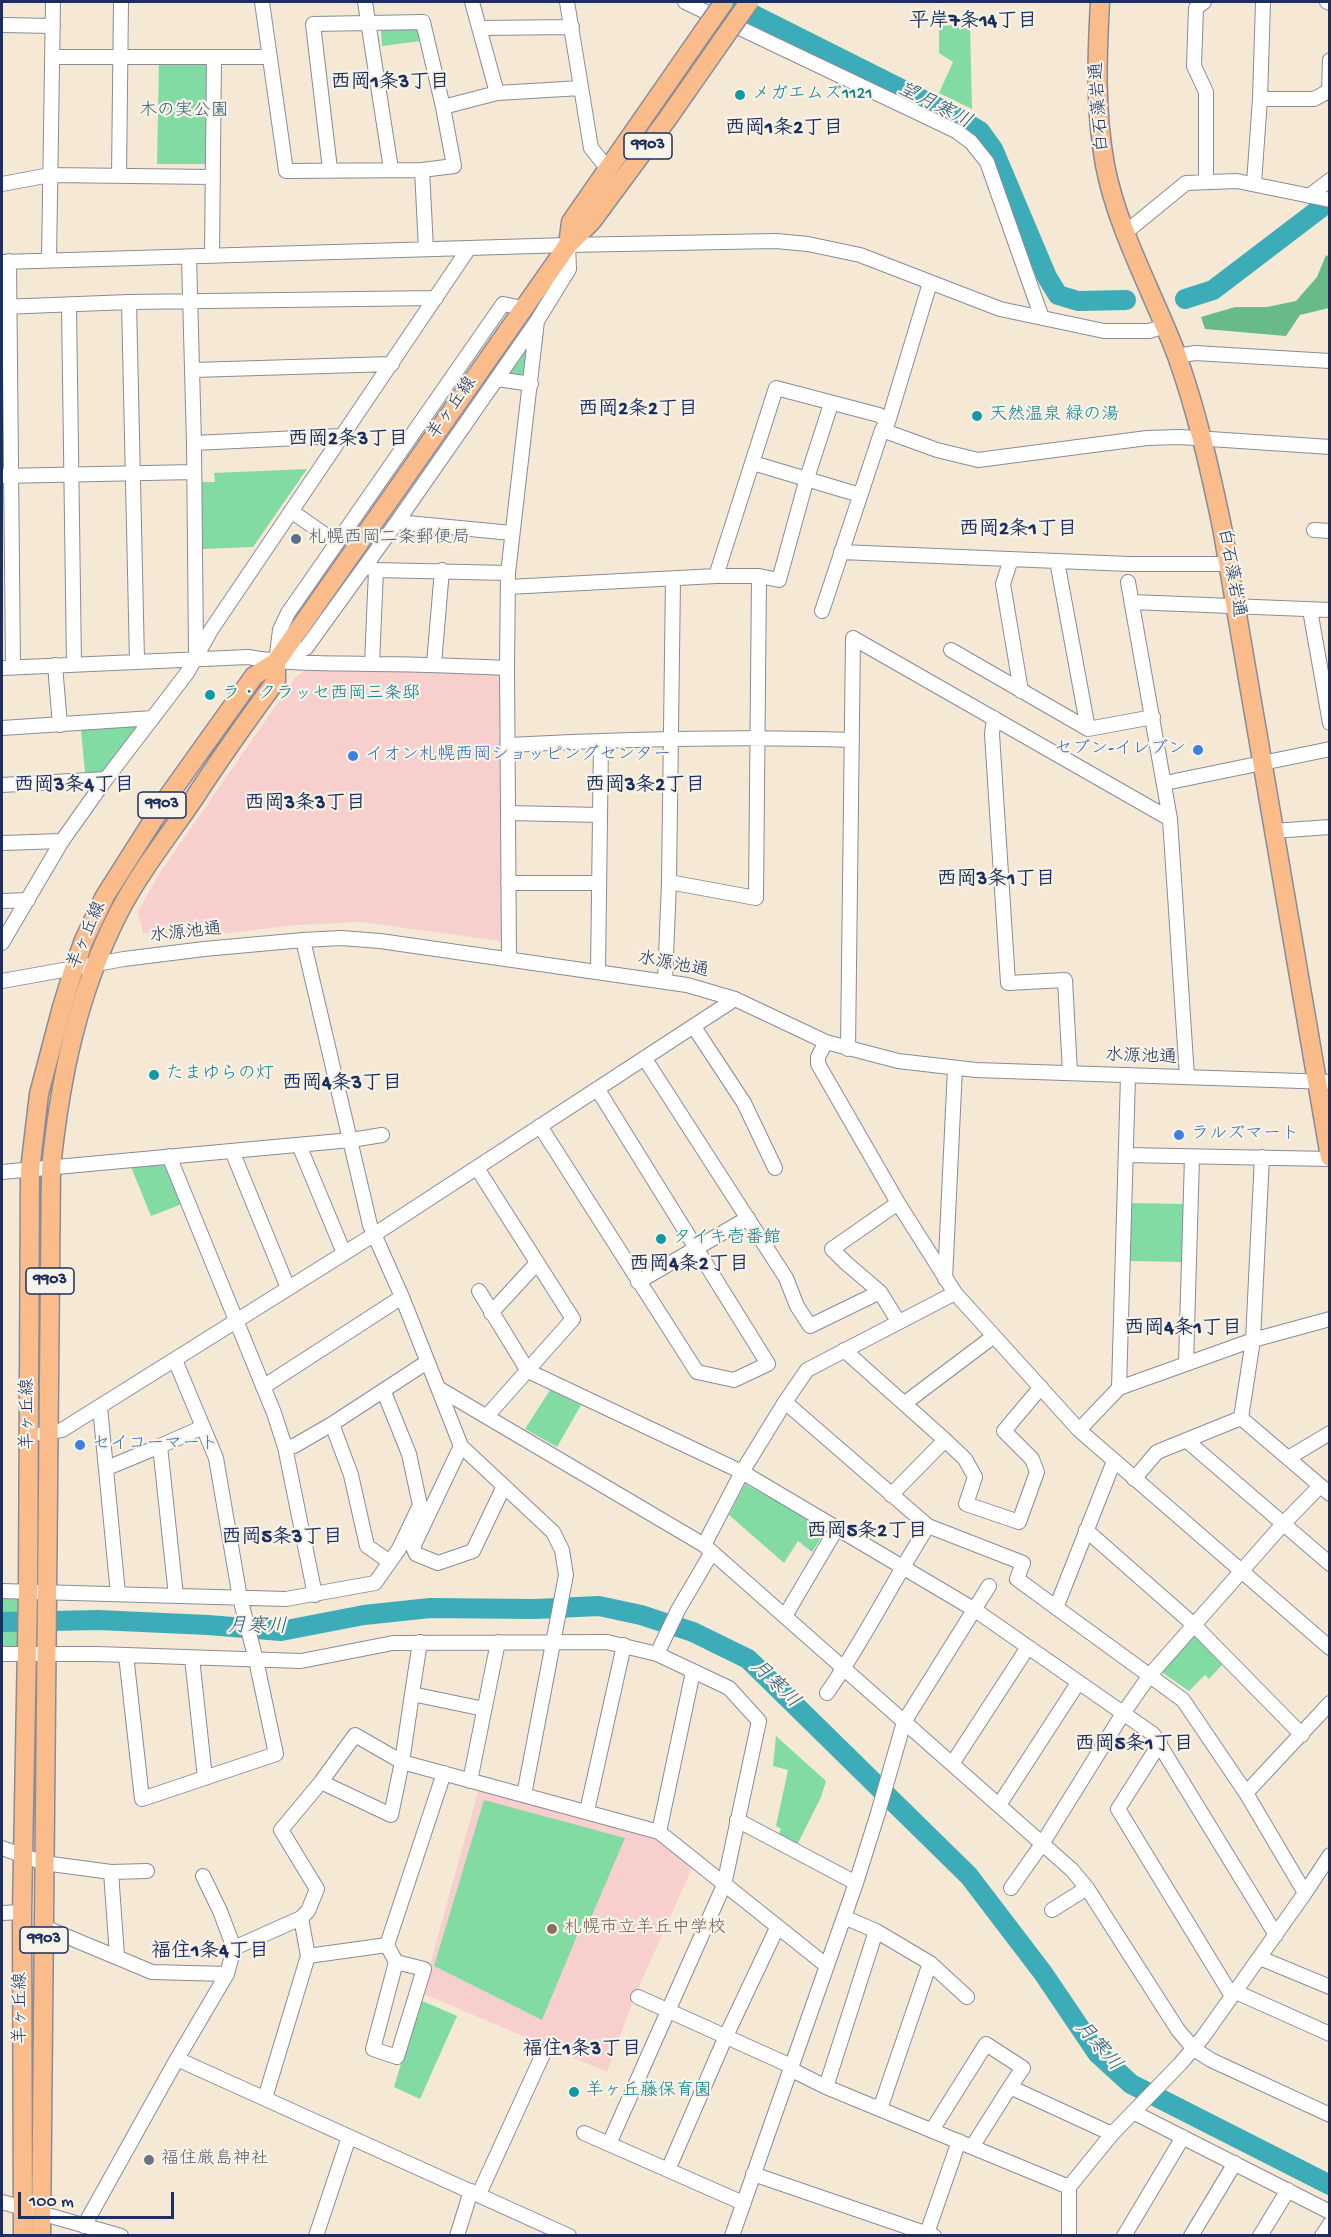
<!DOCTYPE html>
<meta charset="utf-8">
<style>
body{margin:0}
#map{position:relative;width:1331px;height:2237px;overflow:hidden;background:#f5e9d5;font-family:"Gochi Hand",sans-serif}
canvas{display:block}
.frame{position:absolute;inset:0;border:3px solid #1b2f5e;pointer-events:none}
.scale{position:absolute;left:18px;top:2192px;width:156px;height:27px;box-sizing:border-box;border:3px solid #1b2f5e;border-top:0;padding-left:8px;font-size:18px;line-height:21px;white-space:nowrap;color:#1b2f5e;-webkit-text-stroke:4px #f7f3e8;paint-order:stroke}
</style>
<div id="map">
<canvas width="1331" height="2237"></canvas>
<div class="frame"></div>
<div class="scale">100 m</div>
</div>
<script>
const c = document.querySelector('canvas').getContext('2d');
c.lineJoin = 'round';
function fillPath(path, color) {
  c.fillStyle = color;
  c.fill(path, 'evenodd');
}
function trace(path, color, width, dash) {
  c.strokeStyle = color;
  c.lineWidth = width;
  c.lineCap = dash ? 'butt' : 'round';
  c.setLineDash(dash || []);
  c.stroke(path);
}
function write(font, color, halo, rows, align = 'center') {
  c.font = font + ' "Gochi Hand","Klee One",sans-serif';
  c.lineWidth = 4.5;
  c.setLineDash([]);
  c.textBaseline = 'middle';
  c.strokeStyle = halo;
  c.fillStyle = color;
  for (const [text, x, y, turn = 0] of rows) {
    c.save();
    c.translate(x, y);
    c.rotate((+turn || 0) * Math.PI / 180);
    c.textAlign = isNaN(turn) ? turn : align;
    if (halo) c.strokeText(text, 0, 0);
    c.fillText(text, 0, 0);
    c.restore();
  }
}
fillPath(new Path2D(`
 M 374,670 L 500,675 L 501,941 L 361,922 L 296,925 L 231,933 L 143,933 L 138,912 L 159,874 L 295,678 L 304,671 Z
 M 479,1788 L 652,1837 L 693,1866 L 634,1998 L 607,2072 L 422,1993 Z`), '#f7d0cd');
fillPath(new Path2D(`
 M 970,24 L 972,109 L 939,93 L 953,62 L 939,53 L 939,26 Z
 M 383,27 L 417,29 L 421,41 L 382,46 L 381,30 Z
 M 159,59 L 210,63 L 207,164 L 157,164 Z
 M 533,334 L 529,376 L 504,372 Z
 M 307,469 L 253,547 L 202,549 L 201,482 L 215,482 L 214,473 Z
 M 145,722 L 109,771 L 85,773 L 81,729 Z
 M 162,1164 L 167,1166 L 182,1204 L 151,1216 L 131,1167 Z
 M 1131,1203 L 1185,1204 L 1184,1262 L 1130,1261 Z
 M 550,1390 L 581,1405 L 557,1447 L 525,1429 Z
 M 745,1484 L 825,1527 L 825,1532 L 812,1552 L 798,1541 L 784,1563 L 729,1515 Z
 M 2,1598 L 18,1598 L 17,1649 L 2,1649 Z
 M 1192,1636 L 1197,1636 L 1222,1665 L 1209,1679 L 1205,1675 L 1189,1691 L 1163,1673 L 1165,1668 Z
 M 776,1736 L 826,1781 L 821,1797 L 797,1845 L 778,1835 L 781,1829 L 776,1826 L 788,1770 L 773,1766 Z
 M 484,1800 L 625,1838 L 587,1927 L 581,1926 L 542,2020 L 434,1966 Z
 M 420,2000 L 457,2016 L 420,2099 L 394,2087 Z`), '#81dba2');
fillPath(new Path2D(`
 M 1326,255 L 1329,257 L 1329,308 L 1300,315 L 1286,336 L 1205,329 L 1201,317 L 1235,307 L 1267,307 L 1296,301 L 1317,277 Z`), '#68bb88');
trace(new Path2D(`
 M 728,2 L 953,115 L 980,131 L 993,149 L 1047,277 L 1058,295 L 1078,301 L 1126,300
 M 1185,299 L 1213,290 L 1330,201
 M 2,1622 L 98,1620 L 208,1625 L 281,1631 L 364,1615 L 430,1608 L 535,1609 L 599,1606 L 641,1615 L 693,1632 L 748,1659 L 969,1876 L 1043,1973 L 1097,2053 L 1131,2084 L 1330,2185`), '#3cacb8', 20);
const minor = new Path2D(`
 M 262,2 L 286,171 L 422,170 L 454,166 L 443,107 L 423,22 L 313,24 L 330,169
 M 365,2 L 391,169
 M 472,2 L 497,93
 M 567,2 L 591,148 L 608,169
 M 685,2 L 956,131 L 971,142 L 987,162 L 1042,318
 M 1204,2 L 1196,8 L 1194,66 L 1206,92 L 1206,181
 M 1327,2 L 1330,3
 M 2,25 L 53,26
 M 479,28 L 572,27
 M 53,57 L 269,57
 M 1260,99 L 1314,99 L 1329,91 L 1330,60
 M 443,107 L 497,93 L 581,88
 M 422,170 L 426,249
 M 119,176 L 121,2
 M 1254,183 L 1260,99 L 1263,2
 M 2,184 L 50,175 L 213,177
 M 1309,196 L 1330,180
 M 1126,232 L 1186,183 L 1237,181 L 1330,200
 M 212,256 L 214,57
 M 189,257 L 194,443 L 196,653
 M 49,260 L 53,2
 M 9,261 L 13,667
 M 2,262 L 568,245 L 776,241 L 808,244 L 860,255 L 1000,309 L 1104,331 L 1149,331 L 1165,326
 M 129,302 L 137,661
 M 69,305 L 74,664
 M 2,307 L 129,302 L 436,298
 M 1177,356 L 1195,353 L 1330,361
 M 193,370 L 392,364
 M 497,379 L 531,384
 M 831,404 L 807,478 L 779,580 L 759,576 L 716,576 L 776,388 L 879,415 L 888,422
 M 882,430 L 937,450 L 978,460 L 1147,438 L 1180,437 L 1330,447
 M 194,443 L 341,436
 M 753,463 L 860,495
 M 2,476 L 194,472
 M 291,511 L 337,543
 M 397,522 L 512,533
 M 1314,530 L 1330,531
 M 841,552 L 1129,564 L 1228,564
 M 1011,559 L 1003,584 L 1021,691
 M 1057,561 L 1088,729
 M 366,566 L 376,570 L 508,573
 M 1128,582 L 1170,819 L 1187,1077
 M 508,587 L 716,576
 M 1132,602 L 1330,610
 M 1310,610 L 1330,723
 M 822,611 L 882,430 L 888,422 L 930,283
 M 951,650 L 1088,729 L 1153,717
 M 276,662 L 306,648 L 397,522 L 537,321 L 569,269 L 568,245
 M 276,662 L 280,630 L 288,613 L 503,304 L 523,308
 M 372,664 L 376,570
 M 434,664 L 442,570
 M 55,665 L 60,725
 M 2,668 L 248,657 C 288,664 328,663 368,664 C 414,664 461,666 507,668
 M 994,718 L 992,734 L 1008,983 L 1065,980 L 1070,1073
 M 2,728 L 153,718
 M 508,745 C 624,739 736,736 852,740
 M 1165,783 L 1330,749
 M 2,785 L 106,779
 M 508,813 L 600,815
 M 1273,831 L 1330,827
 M 2,843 L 62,841
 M 669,882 L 756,898 L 759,576
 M 508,883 L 598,883
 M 2,901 L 28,900
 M 303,940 L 370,1225 L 402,1297 L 461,1446 L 553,1532 L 562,1550 L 566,1575 L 524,1795
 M 2,943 L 62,841 L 106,779 L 187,673 L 211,630 L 469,248
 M 509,959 L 507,668 L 508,573 L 537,321
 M 598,971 L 601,741
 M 2,981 L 124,959 L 204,949 L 303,940 L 341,938 L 380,941 L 687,985 L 735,999 L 826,1042 L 898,1061 L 976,1070 L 1330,1082
 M 665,981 L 669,882 L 673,579
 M 694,1027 L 744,1103 L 775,1168
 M 826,1042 L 818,1057 L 818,1064 L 898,1203 L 955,1293 L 1079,1430 L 1330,1648
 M 848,1049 L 853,638 L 1170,819
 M 645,1059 L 786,1278 L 797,1306 L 810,1326 L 880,1292
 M 540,1126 L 697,1372 L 734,1380 L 768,1364 L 598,1090
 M 299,1145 L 344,1253
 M 232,1151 L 288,1288
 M 1126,1155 L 1330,1159
 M 169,1156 L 274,1413 L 285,1447 L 315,1595
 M 1262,1157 L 1253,1340 L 1241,1418 L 1330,1494
 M 477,1168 L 573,1319 L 487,1416
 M 2,1172 L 351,1140 L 382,1135
 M 898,1203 L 832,1249 L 846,1263 L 880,1292 L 898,1321
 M 945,1279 L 955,1068
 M 638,1282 L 748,1218
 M 479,1291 L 528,1371 L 742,1472 L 975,1610 L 1153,1734 L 1276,1935
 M 491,1313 L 537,1263
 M 844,1350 L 945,1440 L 891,1495
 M 1186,1363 L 1192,1157
 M 263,1387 L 402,1297
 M 438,1388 L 704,1545 L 1072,1870 L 1087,1888 L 1178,2030 L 1194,2049 L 1211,2060 L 1330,2115
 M 1119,1388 L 1128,1076
 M 785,1402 L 928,1526 C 893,1581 864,1640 827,1693
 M 905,1403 L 994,1336
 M 100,1407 L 118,1594
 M 332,1424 L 351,1475 L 367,1546 L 390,1562
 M 1079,1430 L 1119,1388 L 1253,1340 L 1330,1319
 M 42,1434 L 62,1430 L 375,1234 L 735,999
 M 945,1440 L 965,1459 L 975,1477 L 966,1504 L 1019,1522 L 1037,1472 L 1032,1459 L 1004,1431 L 1041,1387
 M 1186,1440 L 1330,1564
 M 461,1446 L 413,1547 L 416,1554 L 438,1563 L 473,1551 L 504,1486
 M 285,1447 L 294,1446 L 332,1424 L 427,1362
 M 1288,1458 L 1330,1433
 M 107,1468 L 160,1446
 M 1134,1479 L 1157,1452 L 1241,1418
 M 928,1526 L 1023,1563 L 1017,1579 L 1183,1700 L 1246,1793 L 1305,1893
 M 1086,1530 L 1194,1625 L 1302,1735
 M 704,1545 L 742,1472 L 785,1402 L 807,1370 L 955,1293
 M 2,1591 L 286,1599 L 375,1583 L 399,1549 L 420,1505 L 409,1454 L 384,1392
 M 176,1596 L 160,1446 L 203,1427
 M 1056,1608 L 1114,1461
 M 785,1616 L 837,1528
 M 2,1654 L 97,1654 L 301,1661 L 393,1643 L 607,1642 L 657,1654 L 729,1688 L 759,1721 L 724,1885 L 609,2144
 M 657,1654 L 678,1610 L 712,1552
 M 126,1655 L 142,1799 L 276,1754 L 256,1660 L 240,1598 L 216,1458 L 175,1360
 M 192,1658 L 205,1778
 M 412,1694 L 420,1642
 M 1160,1743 L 1118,1809 L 1232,1996
 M 952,1764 L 1028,1647
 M 470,1781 L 498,1642
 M 321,1782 L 391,1815 L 402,1762 L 412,1694 L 484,1709
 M 1246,1793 L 1330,1703
 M 999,1805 L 1078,1683
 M 587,1811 L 624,1645
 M 737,1820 L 856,1883
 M 659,1832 L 693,1672
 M 2,1848 L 44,1863 L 111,1872 L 117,1956
 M 111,1872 L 147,1871
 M 203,1876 L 220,1911 L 234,1948 L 301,1918 L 308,1956 L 387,1945 L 444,1773
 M 1011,1888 L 1042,1844 L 1122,1715 L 1150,1675 L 1283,1524 L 1320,1486
 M 1052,1910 L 1087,1888
 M 2,1913 L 22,1912
 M 844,1917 L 876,1931 L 930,1963 L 967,1997
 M 301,1918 L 308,1911 L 317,1889 L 281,1830 L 321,1782 L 355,1735 L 402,1762 L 659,1832 L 827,1966
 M 44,1927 L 152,1972 L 227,1974
 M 387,1945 L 396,1962 L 424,1969 L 397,2057 L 373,2049 L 396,1962
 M 1260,1958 L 1330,1987
 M 1236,1992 L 1330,2034
 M 638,1997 L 791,2066
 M 177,2059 L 569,2236
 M 790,2069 L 826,2087 L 1069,2187
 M 826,2087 L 876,1931
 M 265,2098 L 308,1956
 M 880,2109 L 930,1963
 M 1133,2112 L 1330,2212
 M 932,2130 L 986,2044 L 1023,2068 L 1010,2087 L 1112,2134
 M 584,2133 L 743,2203
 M 972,2147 L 1010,2087
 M 668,2170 L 726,2036 L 777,1928
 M 753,2174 L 934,2236
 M 479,2194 L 544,2052
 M 2,2202 L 121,2236
 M 84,2226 L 177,2059 L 227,1974 L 234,1948
 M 316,2236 L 349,2137
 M 457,2236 L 471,2191
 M 732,2236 L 856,1883 L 878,1813 L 904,1722 L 989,1586
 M 926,2236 L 959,2141
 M 1069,2236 L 1069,2187 L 1112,2134 L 1180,2064 L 1203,2037 L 1305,1893 L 1330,1855
 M 1124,2236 L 1183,2137
 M 1191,2236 L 1235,2163
 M 1260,2236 L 1288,2190
 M 1322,2236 L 1330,2224`);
const major = new Path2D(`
 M 1100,2 C 1097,57 1095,110 1105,165 C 1117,229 1154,295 1177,356 C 1197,412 1210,470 1222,527 L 1330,1157
 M 568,245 L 571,222 L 703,32
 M 23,2236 L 22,1912 L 28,1592 L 30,1170 L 39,1094 L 62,1007 L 74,968 L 84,940 L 105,896 L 169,795 L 254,676 L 276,662 L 568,245 L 592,221 L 668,118 L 721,42
 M 41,2236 L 51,1168 C 60,1078 78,991 120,910 C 141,870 170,834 195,797 C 221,757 248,719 276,681 L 276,662`);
trace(minor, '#888c9a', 16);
trace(major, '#888c9a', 21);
trace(minor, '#fff', 14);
trace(major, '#f9bc8a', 18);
const majorBridge = new Path2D(`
 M 703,32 L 724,2
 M 721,42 L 749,2`);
trace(majorBridge, '#888c9a', 21, []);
trace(majorBridge, '#f9bc8a', 18);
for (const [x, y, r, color] of [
 [740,95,6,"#0f9aa8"],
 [977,416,6,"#0f9aa8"],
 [296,539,6,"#5c6f8a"],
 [210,695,6,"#0f9aa8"],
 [1198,750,6,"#3f7fe0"],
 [353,756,6,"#3f7fe0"],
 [154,1075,6,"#0f9aa8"],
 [1179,1135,6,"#3f7fe0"],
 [661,1239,6,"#0f9aa8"],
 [80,1445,6,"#3f7fe0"],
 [552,1929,6,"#8d6e63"],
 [574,2092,6,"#0f9aa8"],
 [149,2160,6,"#6b7280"]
]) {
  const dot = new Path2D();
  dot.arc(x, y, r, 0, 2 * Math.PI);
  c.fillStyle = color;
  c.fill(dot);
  trace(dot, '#f7f3e8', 2);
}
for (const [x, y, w] of [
 [648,146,48],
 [162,805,48],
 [50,1281,48],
 [44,1940,48]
]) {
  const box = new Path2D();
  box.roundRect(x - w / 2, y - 13, w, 26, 4.5);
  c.fillStyle = '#f7f3e8';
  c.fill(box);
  trace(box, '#1b2f5e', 1.5);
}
write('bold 16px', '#1b2f5e', null, [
 ["9903",648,146],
 ["9903",162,805],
 ["9903",50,1281],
 ["9903",44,1940]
]);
write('18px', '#0d838f', '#f7f3e8', [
 ["メガエムズ1121",752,95],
 ["天然温泉 緑の湯",989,416],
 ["ラ・クラッセ西岡三条邸",222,695],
 ["たまゆらの灯",166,1075],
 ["タイキ壱番館",673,1239],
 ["羊ヶ丘藤保育園",586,2092]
], 'left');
write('18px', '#1b2f5e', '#f7f3e8', [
 ["白石藻岩通",1101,107,-94],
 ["羊ヶ丘線",453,409,-55],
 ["白石藻岩通",1230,573,80],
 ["水源池通",186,934,-6],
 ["羊ヶ丘線",88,936,-67],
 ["水源池通",673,966,11],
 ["水源池通",1141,1058,2],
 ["羊ヶ丘線",29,1414,-90],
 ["羊ヶ丘線",22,2008,-90]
]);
write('18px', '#345a6f', '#f7f3e8', [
 ["木の実公園",184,112]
]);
write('18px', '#4e5e75', '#f7f3e8', [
 ["札幌西岡二条郵便局",308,539]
], 'left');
write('18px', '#366cbe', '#f7f3e8', [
 ["セブン-イレブン",1186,750,"right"],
 ["イオン札幌西岡ショッピングセンター",365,756],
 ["ラルズマート",1191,1135],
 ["セイコーマート",92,1445]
], 'left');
write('18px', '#785e54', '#f7f3e8', [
 ["札幌市立羊丘中学校",564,1929]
], 'left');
write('18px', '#5b616d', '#f7f3e8', [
 ["福住厳島神社",161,2160]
], 'left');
write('bold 20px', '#1b2f5e', '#f7f3e8', [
 ["平岸7条14丁目",973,23],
 ["西岡1条3丁目",390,84],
 ["西岡1条2丁目",784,130],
 ["西岡2条2丁目",638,411],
 ["西岡2条3丁目",348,441],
 ["西岡2条1丁目",1018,531],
 ["西岡3条4丁目",74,787],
 ["西岡3条2丁目",645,787],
 ["西岡3条3丁目",305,805],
 ["西岡3条1丁目",996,881],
 ["西岡4条3丁目",342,1085],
 ["西岡4条2丁目",689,1266],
 ["西岡4条1丁目",1183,1330],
 ["西岡5条2丁目",867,1533],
 ["西岡5条3丁目",282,1539],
 ["西岡5条1丁目",1134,1746],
 ["福住1条4丁目",210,1953],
 ["福住1条3丁目",582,2051]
]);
write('italic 20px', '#275b7e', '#f7f3e8', [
 ["望月寒川",934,107,27],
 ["月寒川",257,1628,1],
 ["月寒川",774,1685,44],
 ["月寒川",1097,2047,49]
]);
</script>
